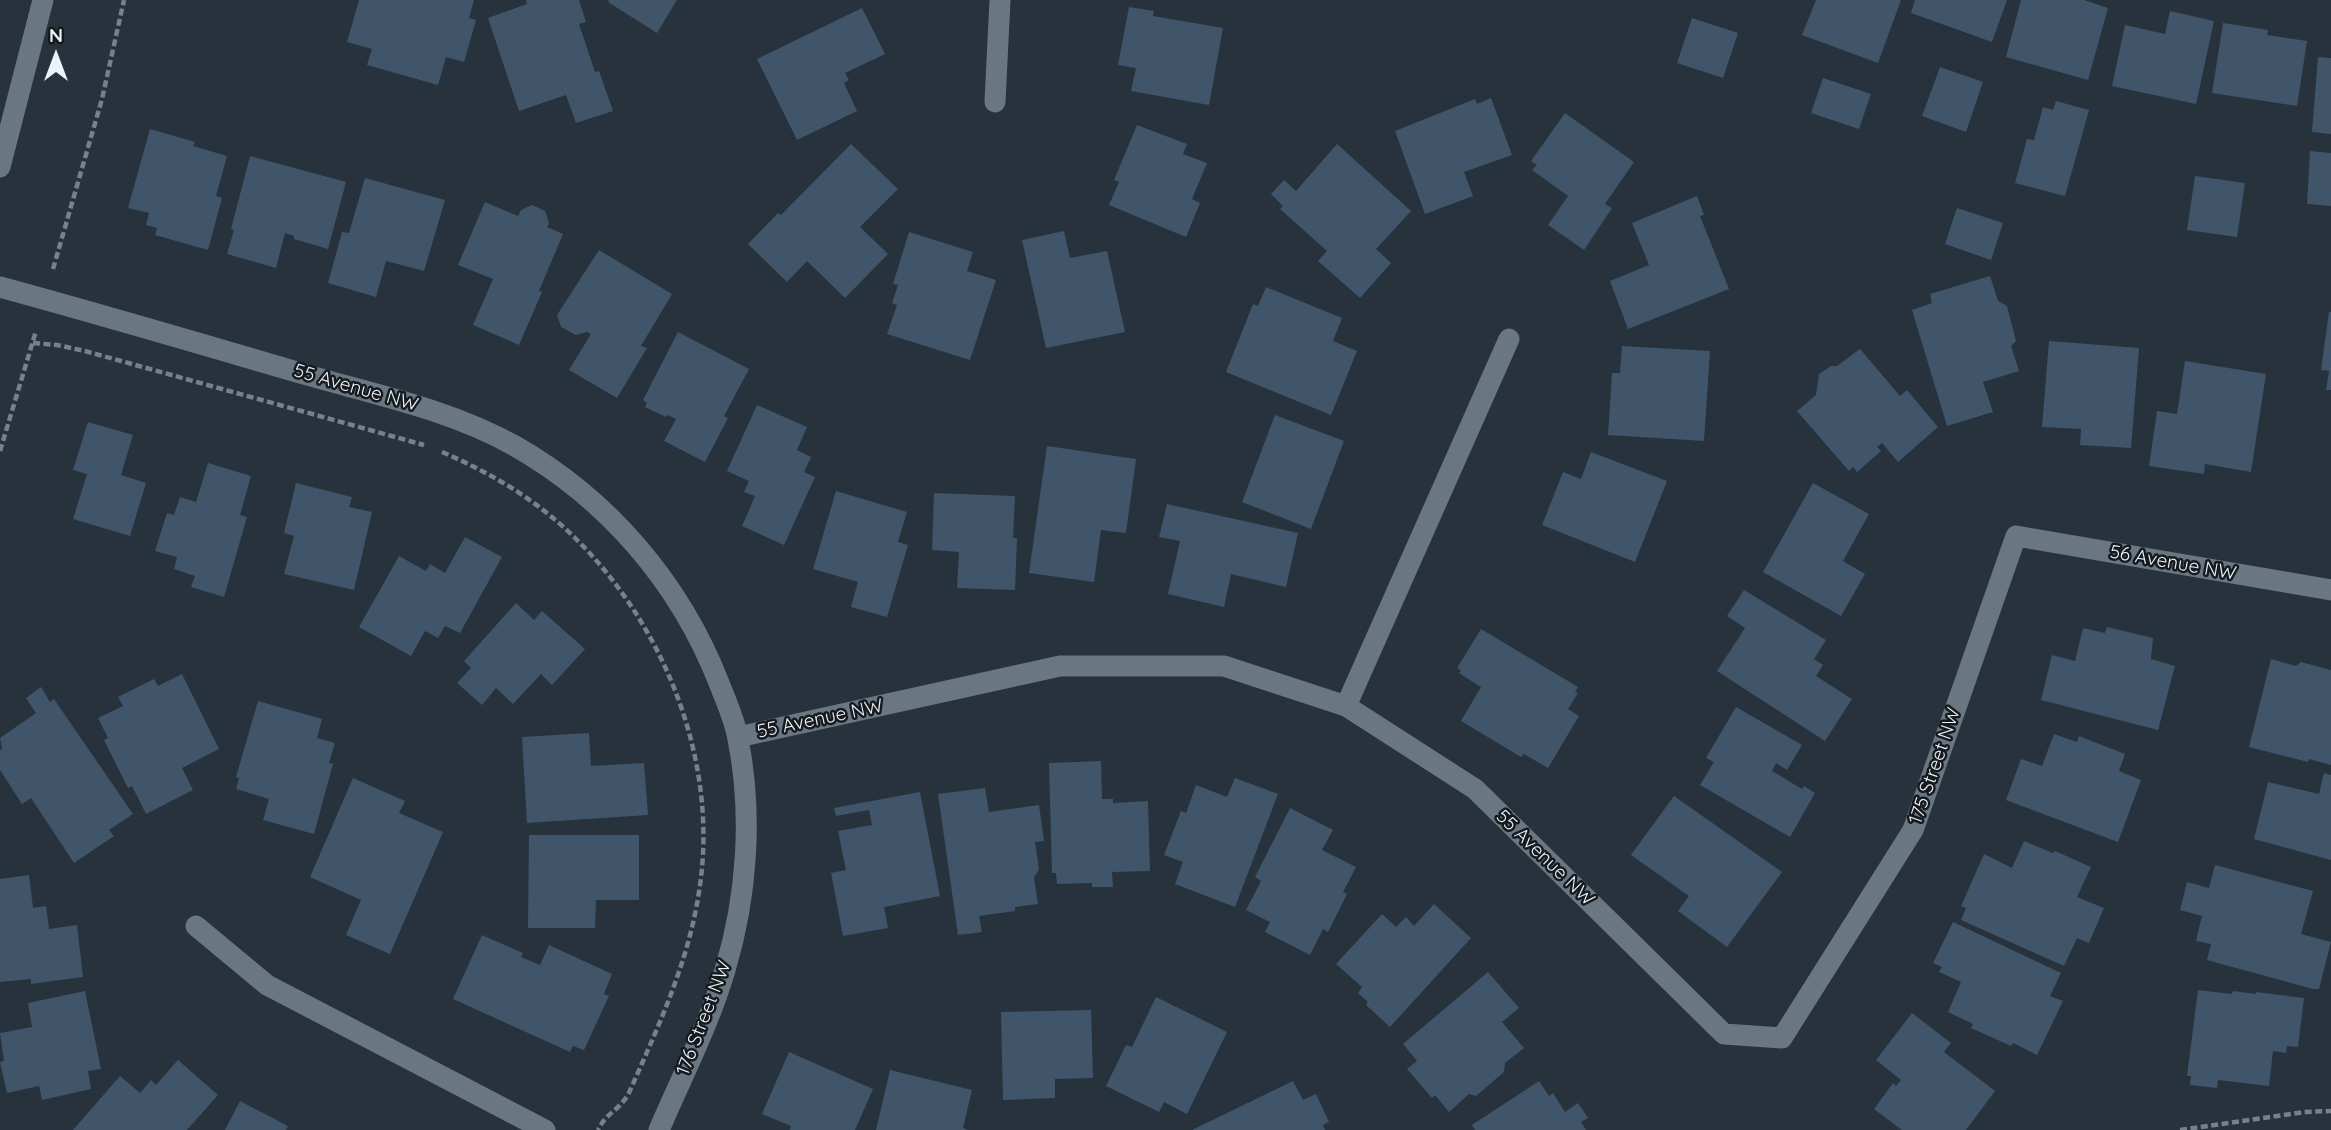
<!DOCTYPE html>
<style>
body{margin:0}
#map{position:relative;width:2331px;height:1130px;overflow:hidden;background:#27323d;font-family:Quicksand,sans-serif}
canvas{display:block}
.north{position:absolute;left:21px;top:21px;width:70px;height:70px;-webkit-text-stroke:5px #151a1e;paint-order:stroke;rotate:0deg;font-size:19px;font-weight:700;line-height:28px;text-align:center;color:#ebf2f9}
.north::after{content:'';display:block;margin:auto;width:24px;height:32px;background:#ebf2f9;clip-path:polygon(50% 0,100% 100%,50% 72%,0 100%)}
</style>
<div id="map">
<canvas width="2331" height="1130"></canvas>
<div class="north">N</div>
</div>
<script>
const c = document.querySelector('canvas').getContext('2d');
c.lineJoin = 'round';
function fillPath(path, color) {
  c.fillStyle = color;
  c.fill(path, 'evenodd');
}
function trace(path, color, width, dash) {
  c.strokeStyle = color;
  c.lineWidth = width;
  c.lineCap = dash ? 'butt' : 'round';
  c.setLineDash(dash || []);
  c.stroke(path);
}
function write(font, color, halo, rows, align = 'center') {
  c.font = font + ' Quicksand,sans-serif';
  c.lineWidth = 5;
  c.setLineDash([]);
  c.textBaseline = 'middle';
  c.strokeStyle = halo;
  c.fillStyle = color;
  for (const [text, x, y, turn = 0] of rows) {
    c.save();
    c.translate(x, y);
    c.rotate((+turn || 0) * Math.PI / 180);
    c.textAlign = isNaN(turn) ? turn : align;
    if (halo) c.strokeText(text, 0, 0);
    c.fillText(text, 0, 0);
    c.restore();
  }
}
fillPath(new Path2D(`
 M 359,0 L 474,0 L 469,18 L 476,20 L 464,62 L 446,57 L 438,85 L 367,65 L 372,49 L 347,42 Z
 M 526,0 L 579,0 L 586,22 L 579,24 L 595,72 L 599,71 L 613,111 L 576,123 L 566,95 L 519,111 L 488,18 L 527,4 Z
 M 609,0 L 677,0 L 657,33 L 608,2 Z
 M 1816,0 L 1901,0 L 1878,63 L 1802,35 Z
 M 1915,0 L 2007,0 L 1992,42 L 1911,13 Z
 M 2021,0 L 2084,0 L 2108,8 L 2088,80 L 2006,57 Z
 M 1129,7 L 1154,11 L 1153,16 L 1223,28 L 1209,105 L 1131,91 L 1136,68 L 1118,65 Z
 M 862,8 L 885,54 L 845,73 L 849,80 L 844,83 L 857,111 L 797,140 L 757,59 Z
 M 2170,11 L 2214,21 L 2196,104 L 2112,86 L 2125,25 L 2165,34 Z
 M 1692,18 L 1738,33 L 1723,78 L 1677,63 Z
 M 2223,23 L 2268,30 L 2267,35 L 2307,41 L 2297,106 L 2212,93 Z
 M 2318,57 L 2331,58 L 2331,134 L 2312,132 Z
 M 1940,67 L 1983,82 L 1966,132 L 1922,116 Z
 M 1823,78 L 1871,94 L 1859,129 L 1811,113 Z
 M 1491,98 L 1512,155 L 1464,172 L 1473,196 L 1425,214 L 1395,131 L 1475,99 L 1477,104 Z
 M 2056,101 L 2089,110 L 2065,196 L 2015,183 L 2027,139 L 2034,140 L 2043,107 L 2053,110 Z
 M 1565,113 L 1634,162 L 1605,204 L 1612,208 L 1584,250 L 1548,225 L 1568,196 L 1532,170 L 1537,165 L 1531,161 Z
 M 1137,125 L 1187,144 L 1183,154 L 1207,163 L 1192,199 L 1200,203 L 1186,237 L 1109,205 L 1119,182 L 1114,180 Z
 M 150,129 L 195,142 L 193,146 L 227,156 L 216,196 L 222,198 L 208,250 L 155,235 L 157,228 L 146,225 L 149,213 L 128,208 Z
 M 851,144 L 898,189 L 860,227 L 888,254 L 845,298 L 807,261 L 787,282 L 748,244 L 778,213 L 781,215 Z
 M 1337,144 L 1411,211 L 1376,249 L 1391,263 L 1360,298 L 1318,261 L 1327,251 L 1280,209 L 1283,206 L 1271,194 L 1284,180 L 1296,191 Z
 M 2310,151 L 2331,153 L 2331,206 L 2307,204 Z
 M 250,156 L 346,182 L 328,249 L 294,239 L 294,236 L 285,233 L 276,268 L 227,254 L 234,230 L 231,229 Z
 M 2195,176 L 2245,183 L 2237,237 L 2187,230 Z
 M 365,178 L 445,200 L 424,271 L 386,261 L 376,297 L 328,283 L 342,232 L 349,233 Z
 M 1697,196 L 1704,215 L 1700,216 L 1729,289 L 1628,329 L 1610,281 L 1649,265 L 1632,223 Z
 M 485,202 L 518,216 L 521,210 L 532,205 L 545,211 L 549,223 L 547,227 L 563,234 L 539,291 L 542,292 L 519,345 L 473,325 L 493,279 L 458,265 Z
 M 1957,208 L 2003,223 L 1991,260 L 1945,244 Z
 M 1064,231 L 1070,258 L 1107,251 L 1125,332 L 1046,348 L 1022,240 Z
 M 909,232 L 973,252 L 967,271 L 996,280 L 970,360 L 887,334 L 897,305 L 892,303 L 898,285 L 893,284 Z
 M 599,250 L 672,294 L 641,346 L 647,348 L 617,398 L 569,370 L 591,334 L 587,332 L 576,335 L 561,327 L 557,315 Z
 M 1990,276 L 1998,301 L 2007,306 L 2016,341 L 2011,346 L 2019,371 L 1983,382 L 1993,412 L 1947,426 L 1912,310 L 1932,303 L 1930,294 Z
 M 1266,287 L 1342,318 L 1333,341 L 1357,351 L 1331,415 L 1226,372 L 1253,304 L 1258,306 Z
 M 2329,312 L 2331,312 L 2331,390 L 2326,390 L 2329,371 L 2321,370 Z
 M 678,332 L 749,369 L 724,416 L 728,418 L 705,462 L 664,441 L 676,419 L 668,415 L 666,417 L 645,407 L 647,403 L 643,400 Z
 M 2049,341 L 2139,348 L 2131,448 L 2080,445 L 2081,429 L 2042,427 Z
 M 1622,346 L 1710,351 L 1704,441 L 1608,435 L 1612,373 L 1620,373 Z
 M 1860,349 L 1900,396 L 1907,390 L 1938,427 L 1898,462 L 1882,443 L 1877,447 L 1881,451 L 1857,472 L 1853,467 L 1849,471 L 1797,411 L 1816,395 L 1819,374 L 1831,366 L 1837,366 Z
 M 2185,361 L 2266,374 L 2251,472 L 2205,464 L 2204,474 L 2149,466 L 2157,411 L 2177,414 Z
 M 757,405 L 807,427 L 797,450 L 811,457 L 804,472 L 815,477 L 784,545 L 742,526 L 755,496 L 744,492 L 749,481 L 727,471 Z
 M 1275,415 L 1344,441 L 1311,529 L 1242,502 Z
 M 88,422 L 133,435 L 121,475 L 146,483 L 130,536 L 73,519 L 87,474 L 73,470 Z
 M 1047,446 L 1136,459 L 1126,533 L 1101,530 L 1094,582 L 1029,573 Z
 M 1591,452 L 1667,481 L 1635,562 L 1542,525 L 1563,472 L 1581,479 Z
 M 208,463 L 251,476 L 240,515 L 247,517 L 224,597 L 191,587 L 195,576 L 174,569 L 177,557 L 155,551 L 167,513 L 174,515 L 180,497 L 196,502 Z
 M 296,483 L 352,497 L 349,507 L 372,512 L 354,590 L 284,574 L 294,536 L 284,533 Z
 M 1813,483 L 1869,514 L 1843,561 L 1865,574 L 1841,616 L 1763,572 Z
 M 836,491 L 907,512 L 898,542 L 908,545 L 887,617 L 851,607 L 858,582 L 813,569 Z
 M 934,493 L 1015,496 L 1013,538 L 1017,538 L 1015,590 L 957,588 L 959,552 L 932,550 Z
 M 1167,504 L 1298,533 L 1286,587 L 1231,574 L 1224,607 L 1168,594 L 1180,541 L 1159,537 Z
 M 465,537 L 502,557 L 460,633 L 445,626 L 438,638 L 425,631 L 411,656 L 359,627 L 399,556 L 426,571 L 430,564 L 445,573 Z
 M 1744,590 L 1826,640 L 1814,659 L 1823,665 L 1816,676 L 1852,699 L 1825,741 L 1717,671 L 1745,628 L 1727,616 Z
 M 516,603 L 534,620 L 542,611 L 585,649 L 552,685 L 541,674 L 513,704 L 496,688 L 482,705 L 457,683 L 471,668 L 464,661 Z
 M 2107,627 L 2153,638 L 2151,659 L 2175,666 L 2158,730 L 2041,700 L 2052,655 L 2075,661 L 2083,628 L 2105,633 Z
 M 1481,629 L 1578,687 L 1575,692 L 1578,693 L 1568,709 L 1579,716 L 1548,768 L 1524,754 L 1521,757 L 1461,721 L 1481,687 L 1459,673 L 1461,671 L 1457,668 Z
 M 2271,659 L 2296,666 L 2301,662 L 2331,670 L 2331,765 L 2309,759 L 2308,762 L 2249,747 Z
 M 182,674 L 219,749 L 182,768 L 193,790 L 146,814 L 132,786 L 128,788 L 104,740 L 108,738 L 98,718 L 123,706 L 118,697 L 154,679 L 158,686 Z
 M 41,687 L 50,702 L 54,699 L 133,814 L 109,830 L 114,836 L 74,863 L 31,798 L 22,804 L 0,770 L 0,750 L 2,749 L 0,738 L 36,713 L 26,698 Z
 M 258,701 L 322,719 L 317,738 L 335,743 L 329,763 L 333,764 L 314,834 L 263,820 L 269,799 L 236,789 L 239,778 L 236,777 Z
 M 1736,707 L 1802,745 L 1787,770 L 1776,763 L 1772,771 L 1802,789 L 1804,786 L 1815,793 L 1790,837 L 1700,785 L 1714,762 L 1706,758 Z
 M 589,733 L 591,766 L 644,763 L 648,815 L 527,823 L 522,737 Z
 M 2054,734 L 2077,742 L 2079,736 L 2125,754 L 2119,771 L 2141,780 L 2118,842 L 2006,800 L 2021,759 L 2042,766 Z
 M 1101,761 L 1102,799 L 1113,799 L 1113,803 L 1148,801 L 1150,871 L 1112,872 L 1113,887 L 1092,887 L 1092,883 L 1057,884 L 1056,873 L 1052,873 L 1049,763 Z
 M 2324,773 L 2331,775 L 2331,860 L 2254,839 L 2268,782 L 2319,794 Z
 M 353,778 L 405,801 L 399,813 L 443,832 L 390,954 L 346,935 L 361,900 L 310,877 Z
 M 1235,778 L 1278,794 L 1235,907 L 1175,884 L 1183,862 L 1164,855 L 1181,811 L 1186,813 L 1196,785 L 1227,797 Z
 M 985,788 L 989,812 L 1039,805 L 1044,841 L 1035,842 L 1039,869 L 1034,878 L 1038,904 L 1015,907 L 1015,911 L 979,916 L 982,932 L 958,935 L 938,794 Z
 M 920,792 L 940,896 L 884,907 L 888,928 L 843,936 L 831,873 L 846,870 L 838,831 L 872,825 L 869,810 L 836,816 L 834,808 Z
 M 1674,796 L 1782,872 L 1727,947 L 1678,911 L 1689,896 L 1631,855 Z
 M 1290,808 L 1333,830 L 1322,850 L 1356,867 L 1343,892 L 1347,894 L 1328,932 L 1323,929 L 1310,955 L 1265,932 L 1270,922 L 1246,910 L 1261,881 L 1255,877 Z
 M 529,835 L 639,835 L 639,900 L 596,900 L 595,928 L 528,928 Z
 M 2024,841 L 2053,853 L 2055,851 L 2091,867 L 2077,897 L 2104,908 L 2089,943 L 2077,938 L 2064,966 L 1961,920 L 1966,908 L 1961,906 L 1984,854 L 2012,868 Z
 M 2215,865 L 2313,891 L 2301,934 L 2331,942 L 2319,989 L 2313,989 L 2207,960 L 2211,944 L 2196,941 L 2202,916 L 2180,910 L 2187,882 L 2209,888 Z
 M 29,875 L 33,908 L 46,906 L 49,929 L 77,925 L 83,977 L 31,984 L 31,979 L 0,982 L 0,879 Z
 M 1434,904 L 1471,938 L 1390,1027 L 1366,1005 L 1368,1002 L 1358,993 L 1362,987 L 1336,964 L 1382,914 L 1396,927 L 1406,917 L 1414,926 Z
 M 1953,922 L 2061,973 L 2050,996 L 2063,1001 L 2037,1055 L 2013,1043 L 2011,1046 L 1971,1028 L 1973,1024 L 1948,1012 L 1961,982 L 1939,972 L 1942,967 L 1933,963 Z
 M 482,935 L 523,953 L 521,957 L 540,965 L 549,945 L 612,974 L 604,994 L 609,996 L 584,1050 L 573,1046 L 570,1052 L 453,999 Z
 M 1488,972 L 1519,1008 L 1502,1022 L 1524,1048 L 1505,1063 L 1504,1072 L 1476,1096 L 1469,1094 L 1449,1112 L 1435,1095 L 1432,1098 L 1407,1069 L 1417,1061 L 1403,1044 Z
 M 2198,990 L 2232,994 L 2233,991 L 2256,994 L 2256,992 L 2304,998 L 2298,1047 L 2287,1046 L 2286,1053 L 2273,1051 L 2269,1086 L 2218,1080 L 2217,1088 L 2190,1085 L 2191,1076 L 2187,1076 Z
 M 85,991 L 101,1069 L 88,1071 L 91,1089 L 42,1100 L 39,1086 L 7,1093 L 0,1062 L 4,1061 L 0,1033 L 32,1027 L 28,1003 Z
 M 1156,997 L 1227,1032 L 1187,1114 L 1164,1102 L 1159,1112 L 1106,1086 L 1126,1045 L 1132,1047 Z
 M 1091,1010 L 1093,1078 L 1055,1079 L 1055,1098 L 1003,1100 L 1001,1012 Z
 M 1912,1013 L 1951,1043 L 1944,1052 L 1995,1091 L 1966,1130 L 1902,1130 L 1874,1109 L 1893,1083 L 1896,1086 L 1901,1080 L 1876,1060 Z
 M 789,1052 L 873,1089 L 855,1130 L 790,1130 L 791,1126 L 762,1114 Z
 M 178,1060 L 218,1095 L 187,1130 L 73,1130 L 120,1076 L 140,1093 L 151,1080 L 156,1085 Z
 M 890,1070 L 972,1090 L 963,1128 L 968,1130 L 876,1130 Z
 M 1293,1081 L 1303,1100 L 1316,1094 L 1329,1122 L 1323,1125 L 1325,1130 L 1192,1130 Z
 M 1539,1081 L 1549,1096 L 1553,1093 L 1565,1112 L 1578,1103 L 1588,1118 L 1581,1122 L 1586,1130 L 1475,1130 L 1472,1125 Z
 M 240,1101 L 288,1126 L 286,1130 L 225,1130 Z`), '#40556a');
trace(new Path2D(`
 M 53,269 L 102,99 L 124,0
 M 33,343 L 57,345 L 85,351 L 424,445
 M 0,451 L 36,331
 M 442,452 C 491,473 537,500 575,538 C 664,625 718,760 700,885 C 690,960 658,1027 628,1095 C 617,1112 607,1112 598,1130
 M 2180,1130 L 2304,1112 L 2331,1111`), '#78818b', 4.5, [7, 3.5]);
trace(new Path2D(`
 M 995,102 L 1000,0
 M 0,287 C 103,315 205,345 307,375 C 377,395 451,410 515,446 C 608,499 680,583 719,683 C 726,701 735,720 738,739 C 753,815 747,897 725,970 C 709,1025 681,1078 659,1130
 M 1346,706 L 1509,339
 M 738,737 L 1060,666 L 1224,666 L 1346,706 L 1475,789 L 1724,1034 L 1782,1038 L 1913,830 L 2016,536 L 2331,590
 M 196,926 L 267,985 L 545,1130`), '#6a7783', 21);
trace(new Path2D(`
 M 0,167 L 43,0`), '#6a7783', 21);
write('19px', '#ebf2f9', '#151a1e', [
 ["55 Avenue NW",356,388,16],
 ["56 Avenue NW",2173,563,10],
 ["55 Avenue NW",820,719,-12],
 ["175 Street NW",1935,766,-71],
 ["55 Avenue NW",1545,858,44],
 ["176 Street NW",704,1018,-69]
]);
</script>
